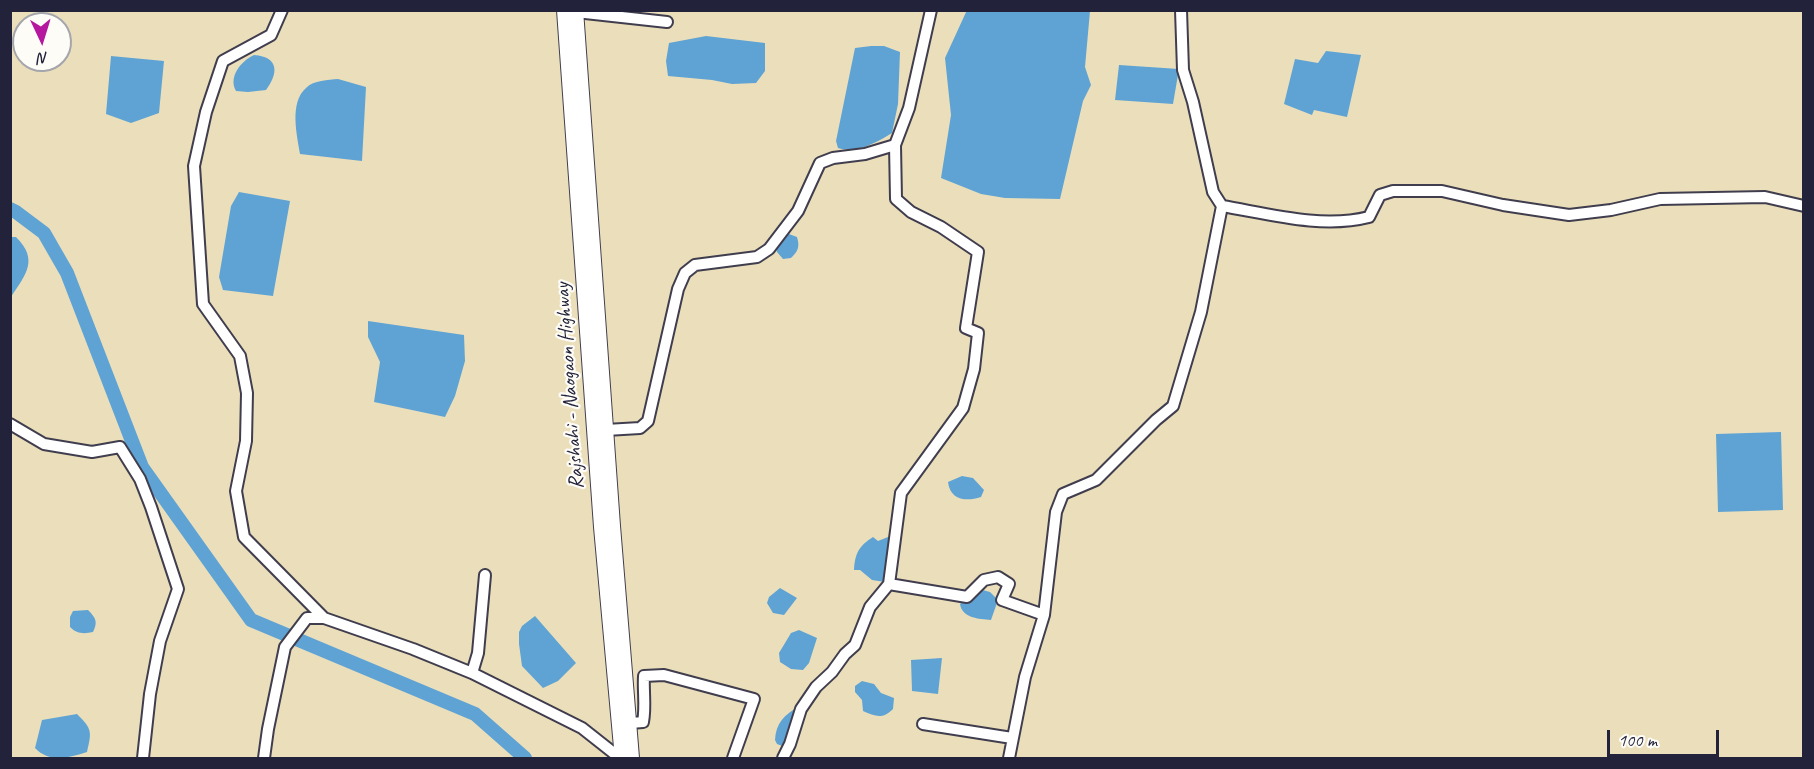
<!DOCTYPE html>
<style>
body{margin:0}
#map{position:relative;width:1814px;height:769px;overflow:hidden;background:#ebdfbb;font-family:Caveat,sans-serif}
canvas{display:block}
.frame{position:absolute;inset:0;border:12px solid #22223b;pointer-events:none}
.north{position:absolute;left:12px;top:12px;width:60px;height:60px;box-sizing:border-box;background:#fdfcf7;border:2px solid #a5a5ac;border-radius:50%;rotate:176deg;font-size:16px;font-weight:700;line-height:24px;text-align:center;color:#22223b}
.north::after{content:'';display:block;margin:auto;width:21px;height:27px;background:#b5179e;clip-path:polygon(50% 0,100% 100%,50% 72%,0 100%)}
.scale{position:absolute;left:1607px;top:730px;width:112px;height:27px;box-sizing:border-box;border:3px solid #22223b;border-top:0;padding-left:8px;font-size:18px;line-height:21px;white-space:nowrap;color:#22223b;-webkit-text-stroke:4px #fdfcf7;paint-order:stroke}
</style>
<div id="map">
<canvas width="1814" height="769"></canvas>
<div class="frame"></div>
<div class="north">N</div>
<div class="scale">100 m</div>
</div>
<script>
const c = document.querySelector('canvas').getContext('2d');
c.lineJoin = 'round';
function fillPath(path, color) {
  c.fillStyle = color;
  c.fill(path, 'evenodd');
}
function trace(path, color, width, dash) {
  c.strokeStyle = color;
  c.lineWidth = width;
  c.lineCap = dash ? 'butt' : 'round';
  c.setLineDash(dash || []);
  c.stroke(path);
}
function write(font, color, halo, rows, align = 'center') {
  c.font = font + ' Caveat,sans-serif';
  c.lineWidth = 4.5;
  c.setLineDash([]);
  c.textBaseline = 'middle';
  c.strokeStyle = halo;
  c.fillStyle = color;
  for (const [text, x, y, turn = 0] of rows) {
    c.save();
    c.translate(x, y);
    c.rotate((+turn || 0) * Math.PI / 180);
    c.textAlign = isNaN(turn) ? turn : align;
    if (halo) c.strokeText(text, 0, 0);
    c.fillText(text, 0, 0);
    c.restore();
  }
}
fillPath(new Path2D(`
 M 967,10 L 1090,11 L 1085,67 L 1091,85 L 1083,101 L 1060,199 L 1005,198 L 981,194 L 941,178 L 951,115 L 945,58 Z
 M 706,36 L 765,43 L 765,71 L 756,83 L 732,84 L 712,80 L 668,76 L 666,61 L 669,43 Z
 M 871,46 L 884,46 L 900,52 L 898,104 L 892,133 C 876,143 856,154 838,148 L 836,141 L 855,48 Z
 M 1326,51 L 1361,55 L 1347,117 L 1314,110 L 1312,115 L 1284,104 L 1295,59 L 1318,63 Z
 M 254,55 C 280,57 278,74 266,90 L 248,92 L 236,91 C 228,77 241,61 254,55 Z
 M 111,56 L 164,61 L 159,113 L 131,123 L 106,114 Z
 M 1119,65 L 1179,69 L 1173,104 L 1115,100 Z
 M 338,79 L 366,87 L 362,161 L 300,154 C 297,135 289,103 306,88 C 314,80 328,80 338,79 Z
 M 239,192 L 290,201 L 273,296 L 223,290 L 219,277 L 231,206 Z
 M 789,234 L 797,237 C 800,247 798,251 791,258 L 783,259 L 777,252 L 776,247 L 783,237 Z
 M 11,237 L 16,237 C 39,260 26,274 11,297 Z
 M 368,321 L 464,335 L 465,361 L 455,396 L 445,417 L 374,402 L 380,362 L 368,337 Z
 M 1781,432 L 1783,510 L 1718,512 L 1716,434 Z
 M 962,476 L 973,478 L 984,490 L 981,497 C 966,502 950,500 948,482 Z
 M 873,537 L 878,541 L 888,537 L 890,543 L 885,582 L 872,580 L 860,570 L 854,570 C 855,553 859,546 873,537 Z
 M 780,588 L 797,598 L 784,615 L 773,613 L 767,603 L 769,597 Z
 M 979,589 L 990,592 L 998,600 L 991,620 C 979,619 962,618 960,604 Z
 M 88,610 C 96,618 98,622 93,632 C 84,634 77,634 70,627 L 70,617 L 73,611 Z
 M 535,616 L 576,663 L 558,681 L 543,688 L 522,666 L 519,644 L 519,632 L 522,626 Z
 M 799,630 L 817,638 L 809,663 L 803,670 L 791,669 L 780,662 L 779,653 L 791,633 Z
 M 942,658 L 938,694 L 912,691 L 911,660 Z
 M 862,681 L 874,684 L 881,693 L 894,698 L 893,709 C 882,720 875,716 863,711 L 862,700 L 855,692 L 855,686 Z
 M 798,707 L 785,747 L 777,744 L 775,740 C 776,723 784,715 798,707 Z
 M 77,714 C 92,729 92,731 87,752 C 69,758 49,763 35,748 L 42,720 Z`), '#5fa3d4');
trace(new Path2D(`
 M 10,209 L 16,212 L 44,233 L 67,273 L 142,467 L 251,620 L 475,714 L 525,758`), '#5fa3d4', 14);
const minor = new Path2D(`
 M 282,10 L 271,35 L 223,61 L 206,112 L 194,166 L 203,304 L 240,356 L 247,393 L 246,441 L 236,491 L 244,537 L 324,618 L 413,649 L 472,673 L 582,728 L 620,758
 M 576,12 L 667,22
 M 1222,206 C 1269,214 1322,229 1369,217 L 1380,195 L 1393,191 L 1442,191 L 1503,205 L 1569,215 L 1611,210 L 1660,199 L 1765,197 L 1804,206
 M 10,424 L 44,444 L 92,452 L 120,447 L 140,479 L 151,507 L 178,589 L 160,641 L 150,694 L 143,758
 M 606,430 L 640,428 L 648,421 L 678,289 L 685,273 L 695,265 L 757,257 L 769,249 L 798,211 L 820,163 L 833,158 L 865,154 L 895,145 L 909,108 L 931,10
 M 889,584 L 967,597 L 984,580 L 998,577 L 1009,584 L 1002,600 L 1044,615
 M 472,673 L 478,653 L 485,575
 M 630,723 L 643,722 C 646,707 643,691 644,676 L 664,675 L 754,699 L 733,758
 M 923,724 L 1012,738
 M 264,758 L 268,729 L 285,647 L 307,618 L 324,618
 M 783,758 L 790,744 L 801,709 L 816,687 L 832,672 L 845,654 L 855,645 L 870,607 L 889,584 L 901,493 L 963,408 L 974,369 L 978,333 L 966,328 L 978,252 L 941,227 L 911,212 L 896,199 L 895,145
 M 1009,758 L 1025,677 L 1044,615 L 1056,512 L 1063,494 L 1096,480 L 1156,420 L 1173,406 L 1201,312 L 1222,206 L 1213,192 L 1193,102 L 1183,70 L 1181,10`);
const major = new Path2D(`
 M 564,10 L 601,527 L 622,758
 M 576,10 L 613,526 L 632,758`);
trace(minor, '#403e4e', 14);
trace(major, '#403e4e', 16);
trace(minor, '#fff', 10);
trace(major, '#fff', 14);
write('21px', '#22223b', '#fdfcf7', [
 ["Rajshahi - Naogaon Highway",570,386,-94]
]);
</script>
